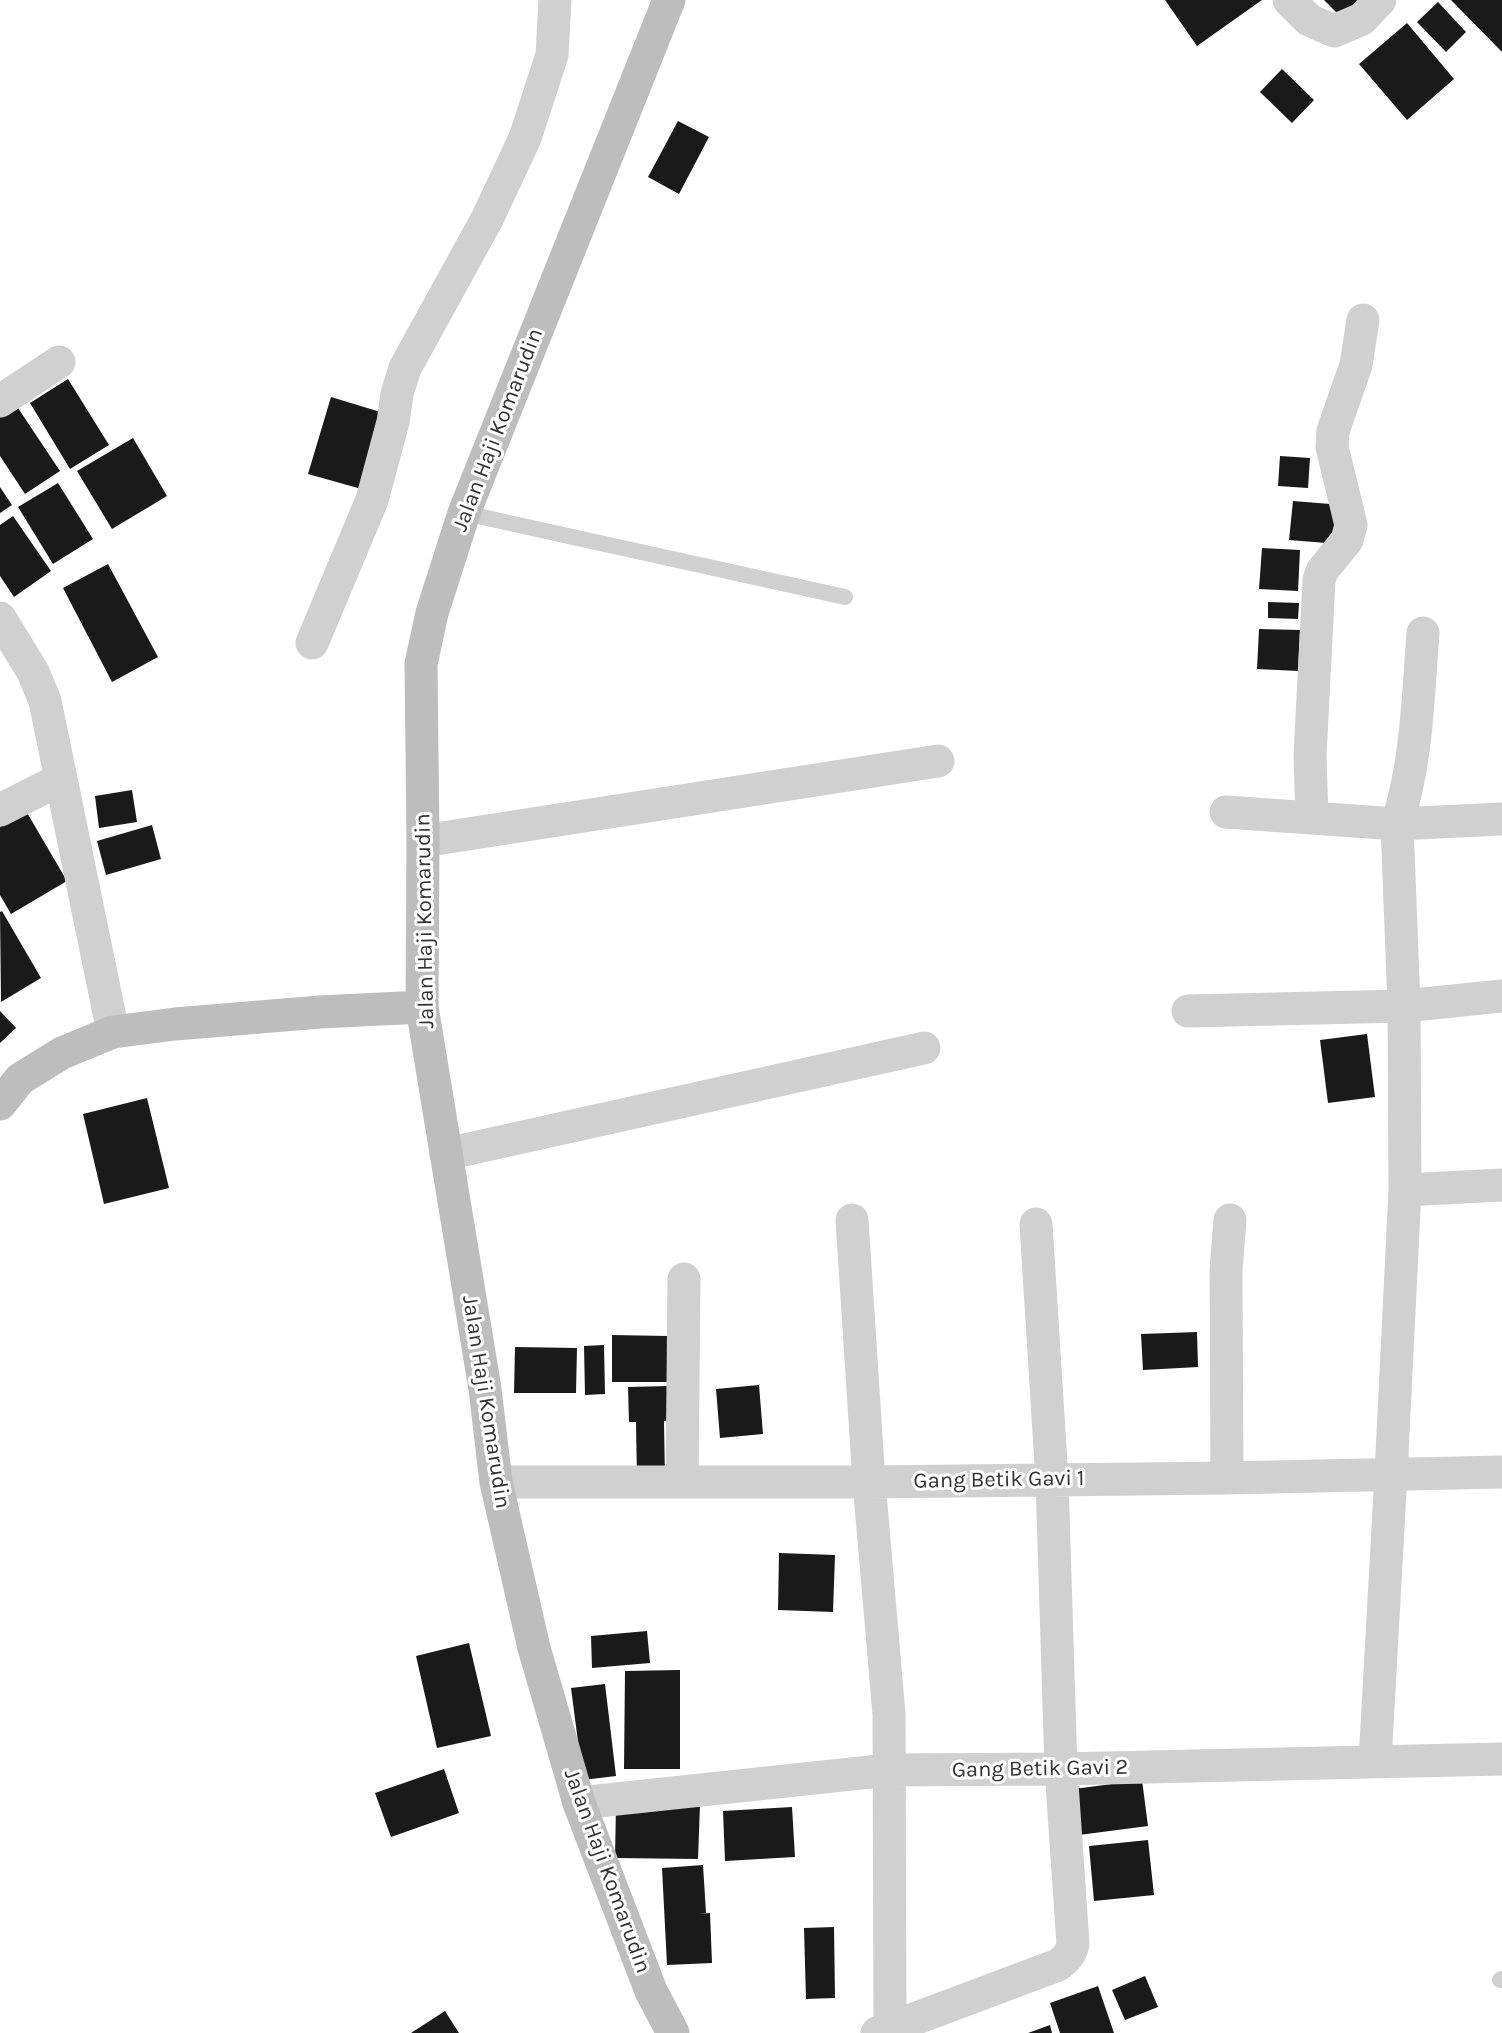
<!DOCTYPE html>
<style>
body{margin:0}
canvas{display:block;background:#fff}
</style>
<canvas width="1502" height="2033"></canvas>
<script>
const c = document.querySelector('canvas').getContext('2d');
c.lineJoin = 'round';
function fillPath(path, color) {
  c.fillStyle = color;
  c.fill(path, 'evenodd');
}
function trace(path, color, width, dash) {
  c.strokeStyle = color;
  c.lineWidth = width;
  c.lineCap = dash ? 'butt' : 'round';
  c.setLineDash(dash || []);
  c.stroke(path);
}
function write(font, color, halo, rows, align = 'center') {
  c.font = font + ' Karla,sans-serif';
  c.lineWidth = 6;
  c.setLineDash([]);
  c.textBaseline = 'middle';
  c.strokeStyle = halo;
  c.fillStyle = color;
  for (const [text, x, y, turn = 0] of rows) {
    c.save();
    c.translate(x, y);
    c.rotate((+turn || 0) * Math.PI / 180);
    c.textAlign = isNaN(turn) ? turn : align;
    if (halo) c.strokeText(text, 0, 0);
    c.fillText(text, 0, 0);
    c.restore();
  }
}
fillPath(new Path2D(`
 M 1165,0 L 1262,0 L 1197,46 Z
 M 1324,0 L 1360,0 L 1342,18 Z
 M 1451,0 L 1502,0 L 1502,52 Z
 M 1438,2 L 1466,32 L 1446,52 L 1417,22 Z
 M 1407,23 L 1454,79 L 1407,120 L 1359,64 Z
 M 1282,69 L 1314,100 L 1292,123 L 1260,92 Z
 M 678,121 L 709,137 L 679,194 L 648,177 Z
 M 68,379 L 109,445 L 70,469 L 30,403 Z
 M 331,397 L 387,414 L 365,490 L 308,474 Z
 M 16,405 L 60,471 L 25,494 L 0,456 L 0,415 Z
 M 133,438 L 167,496 L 112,529 L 77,471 Z
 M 1280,456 L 1310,458 L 1308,488 L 1278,486 Z
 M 58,483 L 93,539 L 53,564 L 18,507 Z
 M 0,487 L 12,505 L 0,513 Z
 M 1293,501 L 1343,505 L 1339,544 L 1289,540 Z
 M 13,516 L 51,571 L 14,597 L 0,576 L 0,525 Z
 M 1262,548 L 1300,550 L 1298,591 L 1259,589 Z
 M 108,564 L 158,657 L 112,682 L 63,588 Z
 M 1268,602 L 1299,603 L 1298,619 L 1268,618 Z
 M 1259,629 L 1300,630 L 1298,671 L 1257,669 Z
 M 132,790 L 137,822 L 99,828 L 95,796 Z
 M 26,811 L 67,881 L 11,914 L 0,895 L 0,827 Z
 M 152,825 L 161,859 L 106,875 L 97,841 Z
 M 2,911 L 41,978 L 1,1002 L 0,912 Z
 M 0,1011 L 16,1028 L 0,1043 Z
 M 1367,1034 L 1375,1097 L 1328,1103 L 1320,1040 Z
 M 147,1098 L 169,1188 L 104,1204 L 83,1114 Z
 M 1197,1332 L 1198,1367 L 1143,1370 L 1141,1334 Z
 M 612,1335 L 668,1336 L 667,1382 L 612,1382 Z
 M 604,1345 L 605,1394 L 585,1395 L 584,1346 Z
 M 515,1347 L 577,1348 L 576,1393 L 514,1393 Z
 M 759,1385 L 763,1434 L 720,1438 L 716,1389 Z
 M 668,1386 L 669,1420 L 664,1421 L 665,1480 L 637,1481 L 636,1422 L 629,1422 L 628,1387 Z
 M 779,1553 L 835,1555 L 833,1612 L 778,1610 Z
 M 647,1631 L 650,1663 L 592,1668 L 591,1636 Z
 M 469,1643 L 491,1736 L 437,1748 L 416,1656 Z
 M 680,1670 L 680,1769 L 624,1769 L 625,1671 Z
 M 605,1684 L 616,1776 L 583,1780 L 571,1688 Z
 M 444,1769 L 459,1813 L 391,1837 L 375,1793 Z
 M 1142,1780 L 1148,1826 L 1079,1835 L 1074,1789 Z
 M 616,1804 L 700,1805 L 698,1859 L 615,1858 Z
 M 792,1807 L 795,1857 L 725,1861 L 723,1811 Z
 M 1148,1840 L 1154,1895 L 1094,1901 L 1089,1846 Z
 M 703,1865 L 706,1913 L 698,1914 L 710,1913 L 712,1963 L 667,1965 L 662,1868 Z
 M 834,1927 L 835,1998 L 806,1999 L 804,1928 Z
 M 1145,1976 L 1158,2007 L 1125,2020 L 1112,1990 Z
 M 1098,1986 L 1114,2033 L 1060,2033 L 1050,2003 Z
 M 445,2011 L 459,2033 L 411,2033 Z
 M 1050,2025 L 1052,2033 L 1028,2033 Z`), '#1a1a1a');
trace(new Path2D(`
 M 464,513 L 845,597
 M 1500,1980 L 1502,1979`), '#d0d0d0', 16);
trace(new Path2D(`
 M 1289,0 L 1309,20 L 1334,31 L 1362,19 L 1380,0
 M 0,401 L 59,362
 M 0,618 L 33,672 L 45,701 L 113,1032
 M 1423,633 C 1418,697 1417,762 1397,824 L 1502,819
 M 312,643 L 372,500 L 393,422 L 397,394 L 405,368 L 487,219 L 525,138 L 552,55 L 555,0
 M 0,810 L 61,779
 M 1226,812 L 1397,824 L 1404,1006 L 1405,1190 L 1391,1474 L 1375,1762
 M 1312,818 L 1310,756 L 1319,580 L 1322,571 L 1347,540 L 1351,525 L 1332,447 L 1333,431 L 1356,365 L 1363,320
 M 423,841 L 938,761
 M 1188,1011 L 1404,1006 L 1502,996
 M 446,1154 L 924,1048
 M 1405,1190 L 1502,1185
 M 852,1220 L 869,1482 L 889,1714 L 890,2028
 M 1227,1478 L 1226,1270 L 1230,1220
 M 496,1482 L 869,1482 L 1227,1478 L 1502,1472
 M 682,1482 L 684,1279
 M 579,1803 L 889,1770 L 1061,1769 L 1502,1759
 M 877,2033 L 1058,1965 C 1066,1959 1071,1954 1073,1944 L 1061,1769 L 1052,1480 L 1036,1224`), '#d0d0d0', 33);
trace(new Path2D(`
 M 669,0 L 464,513 L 432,613 L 421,664 L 423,841 L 422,1007 L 485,1389 L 496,1482 L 534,1648 L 579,1803 L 651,1991 L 673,2033
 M 0,1104 L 20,1079 L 62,1053 L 113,1032 L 175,1024 L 320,1012 L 422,1007`), '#bdbdbd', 33);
write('22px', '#333', '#fff', [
 ["Jalan Haji Komarudin",498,430,-69],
 ["Jalan Haji Komarudin",425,921,-91],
 ["Jalan Haji Komarudin",486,1402,81],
 ["Gang Betik Gavi 1",999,1480,-1],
 ["Gang Betik Gavi 2",1040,1769,-1],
 ["Jalan Haji Komarudin",607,1871,70]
]);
</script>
